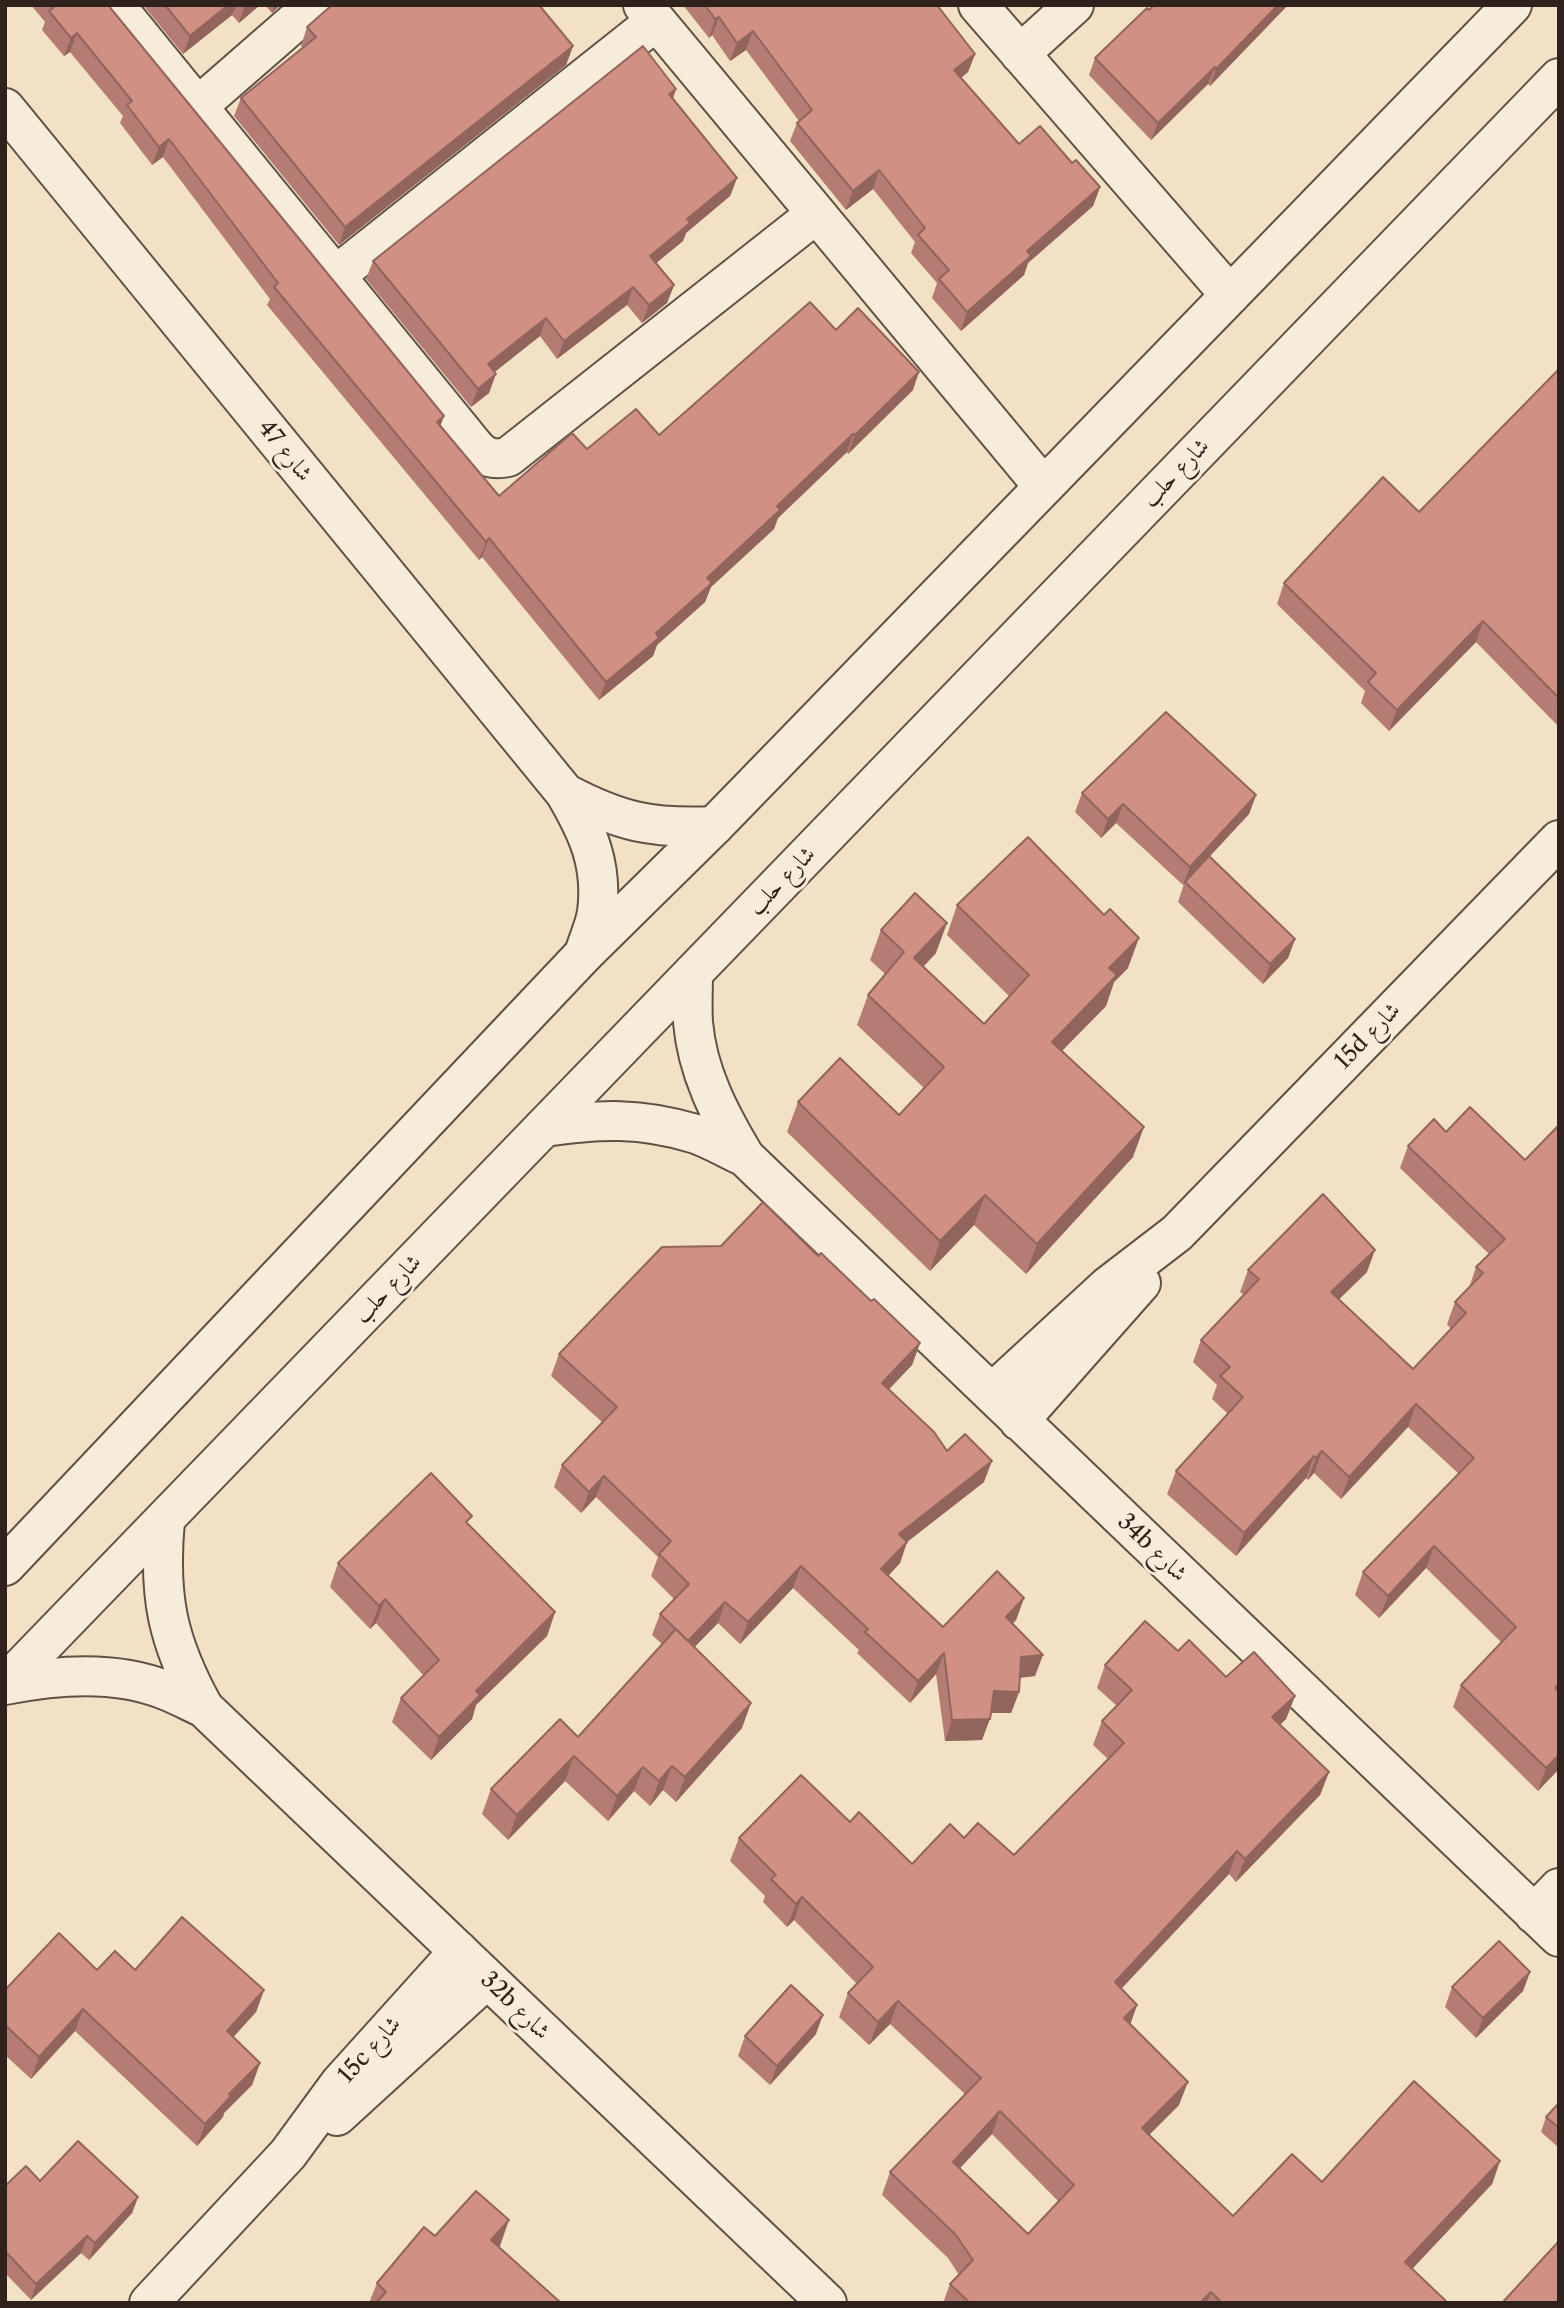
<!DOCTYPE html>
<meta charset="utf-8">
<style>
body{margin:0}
#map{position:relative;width:1564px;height:2308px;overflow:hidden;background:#f3e1c6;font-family:"Libre Caslon Text",serif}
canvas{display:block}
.frame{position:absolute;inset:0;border:7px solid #2f211b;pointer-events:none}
</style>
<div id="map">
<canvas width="1564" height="2308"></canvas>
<div class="frame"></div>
</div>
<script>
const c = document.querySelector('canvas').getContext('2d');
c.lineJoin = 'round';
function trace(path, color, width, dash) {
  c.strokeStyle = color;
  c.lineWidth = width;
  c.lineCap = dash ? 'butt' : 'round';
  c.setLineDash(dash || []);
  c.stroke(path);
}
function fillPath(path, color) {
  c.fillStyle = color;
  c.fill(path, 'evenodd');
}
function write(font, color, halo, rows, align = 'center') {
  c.font = font + ' "Libre Caslon Text",Amiri,serif';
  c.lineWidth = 6;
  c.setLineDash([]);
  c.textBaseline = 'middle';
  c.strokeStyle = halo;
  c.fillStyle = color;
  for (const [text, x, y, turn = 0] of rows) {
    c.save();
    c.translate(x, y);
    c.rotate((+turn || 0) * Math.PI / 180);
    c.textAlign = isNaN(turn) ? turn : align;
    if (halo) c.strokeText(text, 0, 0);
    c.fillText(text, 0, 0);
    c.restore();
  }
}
const minor = new Path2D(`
 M 115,5 L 475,447 C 485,458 493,460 508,457 L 816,214
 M 643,5 L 1043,486
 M 978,5 L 1230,295
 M 1020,54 L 1074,5
 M 197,107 L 314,5
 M 5,108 L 565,793 C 588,832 603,865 597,912 C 595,926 588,940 584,954
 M 335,276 L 656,21
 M 565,793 C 620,822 652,829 714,826
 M 693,973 C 693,989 692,1006 693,1022 C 697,1072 720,1115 745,1157 L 1559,1937
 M 544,1127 C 600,1119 640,1117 696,1134 C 713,1140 729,1150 745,1157
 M 992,1393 L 1108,1286 L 1177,1233 L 1559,840
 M 1019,1421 L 1141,1283
 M 165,1520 C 158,1596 167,1641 204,1708 L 827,2303
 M 5,1685 C 57,1675 114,1670 165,1690 C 178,1695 191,1702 204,1708
 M 1534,1914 L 1559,1888
 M 337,2116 L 487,1979
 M 149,2303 L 288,2154 L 340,2083 L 459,1951`);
const tertiary = new Path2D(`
 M 5,1566 L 584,954 L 714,826 L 1512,5
 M 5,1684 L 1559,78`);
trace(minor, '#605146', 42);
trace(tertiary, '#605146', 42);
trace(minor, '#f7ecda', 38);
trace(tertiary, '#f7ecda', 38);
fillPath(new Path2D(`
 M 31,5 L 108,5 L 444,416 L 440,426 L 499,496 L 587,449 L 659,435 L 836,330 L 913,390 L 848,454 L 847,452 L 778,518 L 774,529 L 711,587 L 705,602 L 657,645 L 653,656 L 599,700 L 482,557 L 479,560 L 267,305 L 270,299 L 163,157 L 152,165 L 120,123 L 123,116 L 70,52 L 64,56 L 42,30 L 45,22 Z
 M 143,5 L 260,5 L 239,23 L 232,15 L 183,54 Z
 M 265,5 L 280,5 L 272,13 Z
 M 683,5 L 937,5 L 975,54 L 968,72 L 961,78 L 1019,144 L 1072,163 L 1100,187 L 1093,206 L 1028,263 L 1024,275 L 961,331 L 932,298 L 937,283 L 911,253 L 915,242 L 873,189 L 846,210 L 790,141 L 797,123 L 799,121 L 746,50 L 730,61 L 712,35 L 709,38 Z
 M 1288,5 L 1210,86 L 1208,84 L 1151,140 L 1089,75 L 1095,58 L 1149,10 Z
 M 541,7 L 573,46 L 566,65 L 339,245 L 234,116 L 241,98 L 303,48 L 301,46 L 307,27 Z
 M 676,89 L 673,98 L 737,178 L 730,196 L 686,233 L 683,241 L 656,263 L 674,285 L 667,303 L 642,323 L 627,305 L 557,359 L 540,336 L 494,372 L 489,393 L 471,407 L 366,279 L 373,261 Z
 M 1559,369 L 1559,727 L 1476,642 L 1389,731 L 1361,703 L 1365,691 L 1277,604 L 1284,583 L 1419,512 Z
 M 1082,793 L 1256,795 L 1249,814 L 1209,857 L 1295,939 L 1288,958 L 1263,984 L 1178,902 L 1184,884 L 1183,885 L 1116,823 L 1101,838 L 1075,812 Z
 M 957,905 L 1128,968 L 1114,982 L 1106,1006 L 1062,1051 L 1133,1157 L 1026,1274 L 974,1225 L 930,1271 L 787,1132 L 798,1102 L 899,1115 L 924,1088 L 857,1025 L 868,995 L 885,974 L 870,960 L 881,930 L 936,953 L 923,967 L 984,1024 L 1009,996 L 947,935 Z
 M 1446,1132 L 1525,1160 L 1559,1769 L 1538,1791 L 1453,1707 L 1461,1685 L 1501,1642 L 1426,1568 L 1379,1618 L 1355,1595 L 1363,1572 L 1459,1474 L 1408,1427 L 1341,1499 L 1314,1473 L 1308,1480 L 1306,1478 L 1236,1556 L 1167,1494 L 1176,1471 L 1228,1414 L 1212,1399 L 1217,1385 L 1193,1362 L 1201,1340 L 1244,1295 L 1240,1292 L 1248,1270 L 1367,1272 L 1339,1299 L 1413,1369 L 1451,1329 L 1447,1324 L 1455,1302 L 1469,1288 L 1476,1267 L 1489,1254 L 1400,1168 L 1408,1146 Z
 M 818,1256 L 920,1343 L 912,1365 L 889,1389 L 947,1451 L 984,1482 L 907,1542 L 900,1563 L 888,1576 L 943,1627 L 1024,1598 L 1016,1620 L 1012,1624 L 1035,1676 L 1020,1678 L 1019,1692 L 1011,1713 L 991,1713 L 982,1740 L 945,1741 L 936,1674 L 910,1703 L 857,1653 L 859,1650 L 793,1588 L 740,1644 L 718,1623 L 694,1647 L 742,1728 L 676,1802 L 663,1790 L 650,1806 L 634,1791 L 608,1821 L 565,1781 L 508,1840 L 482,1814 L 491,1789 L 578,1737 L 662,1644 L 652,1635 L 660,1614 L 674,1599 L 651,1576 L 658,1557 L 596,1497 L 581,1513 L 554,1487 L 562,1465 L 602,1422 L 551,1376 L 559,1354 Z
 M 469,1525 L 555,1612 L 547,1636 L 476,1705 L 472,1719 L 431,1760 L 392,1722 L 401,1698 L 424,1676 L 376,1623 L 370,1629 L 330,1587 L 338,1563 Z
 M 1178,1651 L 1226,1677 L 1295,1696 L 1286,1719 L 1280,1725 L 1329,1772 L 1320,1795 L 1236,1882 L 1229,1874 L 1121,1989 L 1137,2005 L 1130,2024 L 1179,2105 L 1149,2135 L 1233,2216 L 1322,2182 L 1500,2161 L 1492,2184 L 1412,2269 L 1448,2303 L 943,2303 L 950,2284 L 959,2275 L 948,2258 L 882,2195 L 890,2172 L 965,2094 L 890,2024 L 869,2045 L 839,2017 L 848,1993 L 857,1984 L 794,1920 L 787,1927 L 763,1902 L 765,1896 L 730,1861 L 739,1838 L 850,1822 L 912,1864 L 964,1838 L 1014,1855 L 1108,1759 L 1093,1745 L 1102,1721 L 1117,1706 L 1097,1688 L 1105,1665 ZM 992,2134 L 1058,2201 L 1028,2234 L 960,2168 Z
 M 135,1970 L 264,1990 L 256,2012 L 233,2037 L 260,2063 L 252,2085 L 224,2113 L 223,2117 L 197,2146 L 75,2031 L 31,2079 L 5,2055 L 5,1990 Z
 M 1530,1972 L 1523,1991 L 1476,2038 L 1445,2007 L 1452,1987 Z
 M 816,2034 L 770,2085 L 738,2056 L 745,2036 Z
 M 1559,2103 L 1559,2148 L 1541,2132 L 1546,2117 Z
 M 40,2181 L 138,2197 L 132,2213 L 89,2260 L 81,2253 L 31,2300 L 5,2273 L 5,2186 Z
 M 435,2236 L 500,2246 L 498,2247 L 561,2303 L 369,2303 L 377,2283 Z`), '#b47c72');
fillPath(new Path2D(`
 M 228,5 L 236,5 L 232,15 L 183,54 L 190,36 Z
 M 245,5 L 260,5 L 239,23 Z
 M 274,5 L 280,5 L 272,13 Z
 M 1278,5 L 1288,5 L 1210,86 L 1216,69 Z
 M 719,17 L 712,35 L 709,38 L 715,19 Z
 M 753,31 L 746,50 L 730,61 L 737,43 Z
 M 77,33 L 70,52 L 64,56 L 71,38 Z
 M 573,46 L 566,65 L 339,245 L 345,227 Z
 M 975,54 L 968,72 L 947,89 L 954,70 Z
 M 1215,67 L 1208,84 L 1151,140 L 1158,123 Z
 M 676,89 L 670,107 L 669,94 Z
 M 169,139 L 163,157 L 152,165 L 159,147 Z
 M 879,170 L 873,189 L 846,210 L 853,191 Z
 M 737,178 L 730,196 L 686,233 L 683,241 L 643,274 L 650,256 L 687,219 Z
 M 1100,187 L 1093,206 L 1028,263 L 1024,275 L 961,331 L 967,312 L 1027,251 Z
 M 674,285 L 667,303 L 642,323 L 649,305 Z
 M 633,287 L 627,305 L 557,359 L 564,341 Z
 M 546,318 L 540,336 L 481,383 L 488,364 Z
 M 919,372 L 913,390 L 848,454 L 855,435 Z
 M 496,374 L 489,393 L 471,407 L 478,389 Z
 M 444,416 L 437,435 L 437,422 Z
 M 853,434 L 847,452 L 778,518 L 774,529 L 711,587 L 705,602 L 657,645 L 653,656 L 599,700 L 606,682 L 656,633 L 707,578 L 777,506 Z
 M 489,538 L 482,557 L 479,560 L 486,542 Z
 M 1483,621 L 1476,642 L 1389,731 L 1397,710 Z
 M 1256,795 L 1249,814 L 1185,883 L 1185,882 L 1183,885 L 1190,867 Z
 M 1123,804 L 1116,823 L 1101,838 L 1108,819 Z
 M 947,923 L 936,953 L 903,988 L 914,958 Z
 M 1139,938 L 1128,968 L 1114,982 L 1106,1006 L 1041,1072 L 1052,1042 L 1109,968 Z
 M 1295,939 L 1288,958 L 1263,984 L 1270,964 Z
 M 1144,1127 L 1133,1157 L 1026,1274 L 1037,1244 Z
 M 985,1195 L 974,1225 L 930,1271 L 940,1241 Z
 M 1375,1250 L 1367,1272 L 1323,1315 L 1331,1292 Z
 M 920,1343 L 912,1365 L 875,1404 L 882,1383 Z
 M 1416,1404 L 1408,1427 L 1341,1499 L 1349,1477 Z
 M 1322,1451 L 1314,1473 L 1308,1480 L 1316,1458 Z
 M 1314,1456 L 1306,1478 L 1236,1556 L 1244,1533 Z
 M 992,1461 L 984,1482 L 907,1542 L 900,1563 L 874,1591 L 881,1569 L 899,1534 Z
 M 604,1476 L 596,1497 L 581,1513 L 589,1492 Z
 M 1434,1546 L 1426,1568 L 1379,1618 L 1388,1596 Z
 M 801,1566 L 793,1588 L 740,1644 L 748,1622 Z
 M 1024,1598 L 1016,1620 L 998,1639 L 1006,1617 Z
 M 385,1599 L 376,1623 L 370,1629 L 379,1606 Z
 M 725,1602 L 718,1623 L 680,1662 L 688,1641 Z
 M 555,1612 L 547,1636 L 476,1705 L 472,1719 L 431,1760 L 439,1737 L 476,1691 Z
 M 944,1653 L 936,1674 L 910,1703 L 918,1681 Z
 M 1043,1655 L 1035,1676 L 1014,1678 L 1021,1657 Z
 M 994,1691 L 1019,1692 L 1011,1713 L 987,1713 Z
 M 1295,1696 L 1286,1719 L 1263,1740 L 1272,1717 Z
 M 751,1703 L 742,1728 L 676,1802 L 685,1777 Z
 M 990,1719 L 982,1740 L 945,1741 L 952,1720 Z
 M 1559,1755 L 1559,1769 L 1538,1791 L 1546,1768 Z
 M 574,1756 L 565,1781 L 508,1840 L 517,1815 Z
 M 672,1766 L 663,1790 L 650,1806 L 659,1781 Z
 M 643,1767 L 634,1791 L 608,1821 L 617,1796 Z
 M 1329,1772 L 1320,1795 L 1236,1882 L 1245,1859 Z
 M 1237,1851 L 1229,1874 L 1106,2005 L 1115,1982 Z
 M 802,1897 L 794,1920 L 787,1927 L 796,1904 Z
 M 1530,1972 L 1523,1991 L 1476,2038 L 1483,2018 Z
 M 264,1990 L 256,2012 L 219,2053 L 227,2031 Z
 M 898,2001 L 890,2024 L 869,2045 L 878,2022 Z
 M 1137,2005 L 1129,2028 L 1124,2018 Z
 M 83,2009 L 75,2031 L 31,2079 L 39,2057 Z
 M 823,2015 L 816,2034 L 770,2085 L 777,2066 Z
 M 260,2063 L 252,2085 L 224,2113 L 223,2117 L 197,2146 L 205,2124 L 229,2094 Z
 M 1188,2082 L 1179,2105 L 1133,2151 L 1142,2128 Z
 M 1000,2111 L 992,2134 L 944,2185 L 953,2162 Z
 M 1500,2161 L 1492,2184 L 1397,2285 L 1405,2262 Z
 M 138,2197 L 132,2213 L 89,2260 L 95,2243 Z
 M 509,2220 L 500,2246 L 482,2265 L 491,2240 Z
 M 87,2236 L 81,2253 L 31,2300 L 36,2284 Z
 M 1211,2292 L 1207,2303 L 1200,2303 Z`), '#92655c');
const building = new Path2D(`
 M 53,5 L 108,5 L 444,416 L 437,422 L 499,496 L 572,433 L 587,449 L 636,409 L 659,435 L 810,302 L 836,330 L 858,308 L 919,372 L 855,435 L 853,434 L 777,506 L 780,510 L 707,578 L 712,583 L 656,633 L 659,638 L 606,682 L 489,538 L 486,542 L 274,287 L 278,283 L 169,139 L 159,147 L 127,105 L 132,101 L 77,33 L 71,38 L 49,11 L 54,7 Z
 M 165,5 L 228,5 L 190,36 Z
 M 332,5 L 539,5 L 573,46 L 345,227 L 241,98 L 316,37 L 307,27 Z
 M 705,5 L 937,5 L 975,54 L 954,70 L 1019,144 L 1040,126 L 1072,163 L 1076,160 L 1100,187 L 1027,251 L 1031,256 L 967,312 L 939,279 L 949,270 L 918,235 L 925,228 L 879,170 L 853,191 L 797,123 L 812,110 L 753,31 L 737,43 L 719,17 L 715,19 Z
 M 1154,5 L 1278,5 L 1216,69 L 1215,67 L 1158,123 L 1095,58 L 1147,8 L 1149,10 Z
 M 643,46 L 676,89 L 669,94 L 737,178 L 687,219 L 690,223 L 650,256 L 674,285 L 649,305 L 633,287 L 564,341 L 546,318 L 488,364 L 496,374 L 478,389 L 373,261 Z
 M 1559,369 L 1559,698 L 1483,621 L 1397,710 L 1368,682 L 1376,673 L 1284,583 L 1383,477 L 1419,512 Z
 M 1166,712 L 1256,795 L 1190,867 L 1123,804 L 1108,819 L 1082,793 Z
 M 1028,837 L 1104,915 L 1110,909 L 1139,938 L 1109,968 L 1117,975 L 1052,1042 L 1144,1127 L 1037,1244 L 985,1195 L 940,1241 L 798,1102 L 840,1058 L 899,1115 L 944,1067 L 868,995 L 904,952 L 881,930 L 915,893 L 947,923 L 914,958 L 984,1024 L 1029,975 L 957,905 Z
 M 1209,856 L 1295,939 L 1270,964 L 1185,882 Z
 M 1470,1107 L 1525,1160 L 1559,1125 L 1559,1684 L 1555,1688 L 1559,1692 L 1559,1755 L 1546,1768 L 1461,1685 L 1516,1627 L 1434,1546 L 1388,1596 L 1363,1572 L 1474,1458 L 1416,1404 L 1349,1477 L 1322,1451 L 1316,1458 L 1314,1456 L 1244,1533 L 1176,1471 L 1243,1397 L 1220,1376 L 1230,1367 L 1201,1340 L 1259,1279 L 1248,1270 L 1323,1194 L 1375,1250 L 1331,1292 L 1413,1369 L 1466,1313 L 1455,1302 L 1483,1273 L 1476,1267 L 1505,1239 L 1408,1146 L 1434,1119 L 1446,1132 Z
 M 763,1202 L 818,1256 L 821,1253 L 871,1301 L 874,1299 L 920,1343 L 882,1383 L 934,1432 L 947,1451 L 965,1434 L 992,1461 L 899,1534 L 907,1542 L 881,1569 L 943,1627 L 997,1571 L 1024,1598 L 1006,1617 L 1043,1655 L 1021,1657 L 1019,1692 L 994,1691 L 990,1719 L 952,1720 L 944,1653 L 918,1681 L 865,1632 L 868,1629 L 801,1566 L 748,1622 L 725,1602 L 688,1641 L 660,1614 L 689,1584 L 659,1554 L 671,1541 L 604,1476 L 589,1492 L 562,1465 L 617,1407 L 559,1354 L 662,1247 L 721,1246 Z
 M 431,1473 L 472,1516 L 466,1522 L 555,1612 L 476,1691 L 480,1695 L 439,1737 L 401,1698 L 439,1660 L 385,1599 L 379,1606 L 338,1563 Z
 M 1145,1621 L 1178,1651 L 1189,1640 L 1226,1677 L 1254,1652 L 1295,1696 L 1272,1717 L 1329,1772 L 1245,1859 L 1237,1851 L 1115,1982 L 1137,2005 L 1124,2018 L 1188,2082 L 1142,2128 L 1233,2216 L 1292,2154 L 1322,2182 L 1414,2081 L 1500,2161 L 1405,2262 L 1448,2303 L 1222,2303 L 1211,2292 L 1200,2303 L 970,2303 L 950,2284 L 973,2260 L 956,2235 L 890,2172 L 981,2078 L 898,2001 L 878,2022 L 848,1993 L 873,1967 L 802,1897 L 796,1904 L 771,1879 L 776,1875 L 739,1838 L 801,1775 L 850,1822 L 859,1812 L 912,1864 L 950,1824 L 964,1838 L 978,1823 L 1014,1855 L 1124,1743 L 1102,1721 L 1132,1690 L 1105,1665 ZM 1000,2111 L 1074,2185 L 1028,2234 L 953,2162 Z
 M 676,1629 L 751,1703 L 685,1777 L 672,1766 L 659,1781 L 643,1767 L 617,1796 L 574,1756 L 517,1815 L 491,1789 L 560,1719 L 578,1737 Z
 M 182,1917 L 264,1990 L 227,2031 L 260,2063 L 229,2094 L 231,2096 L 205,2124 L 83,2009 L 39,2057 L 5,2025 L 5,1990 L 59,1933 L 97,1970 L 115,1951 L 135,1970 Z
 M 1499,1941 L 1530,1972 L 1483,2018 L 1452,1987 Z
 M 791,1985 L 823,2015 L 777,2066 L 745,2036 Z
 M 1559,2103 L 1559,2128 L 1546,2117 Z
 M 78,2141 L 138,2197 L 95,2243 L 87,2236 L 36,2284 L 5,2251 L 5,2186 L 26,2166 L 40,2181 Z
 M 476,2191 L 509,2220 L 491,2240 L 561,2303 L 376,2303 L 386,2292 L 377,2283 L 424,2227 L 435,2236 Z
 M 1559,2241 L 1559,2303 L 1502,2303 Z`);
fillPath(building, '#d19084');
trace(building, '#92655c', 2);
write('23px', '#2f211b', '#f7ecda', [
 ["شارع 47",285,451,51],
 ["شارع حلب",1176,473,-46],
 ["شارع حلب",782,881,-46],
 ["15d شارع",1368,1036,-46],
 ["شارع حلب",388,1289,-46],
 ["34b شارع",1152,1548,44],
 ["32b شارع",515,2006,44],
 ["15c شارع",370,2050,-48]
]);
</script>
